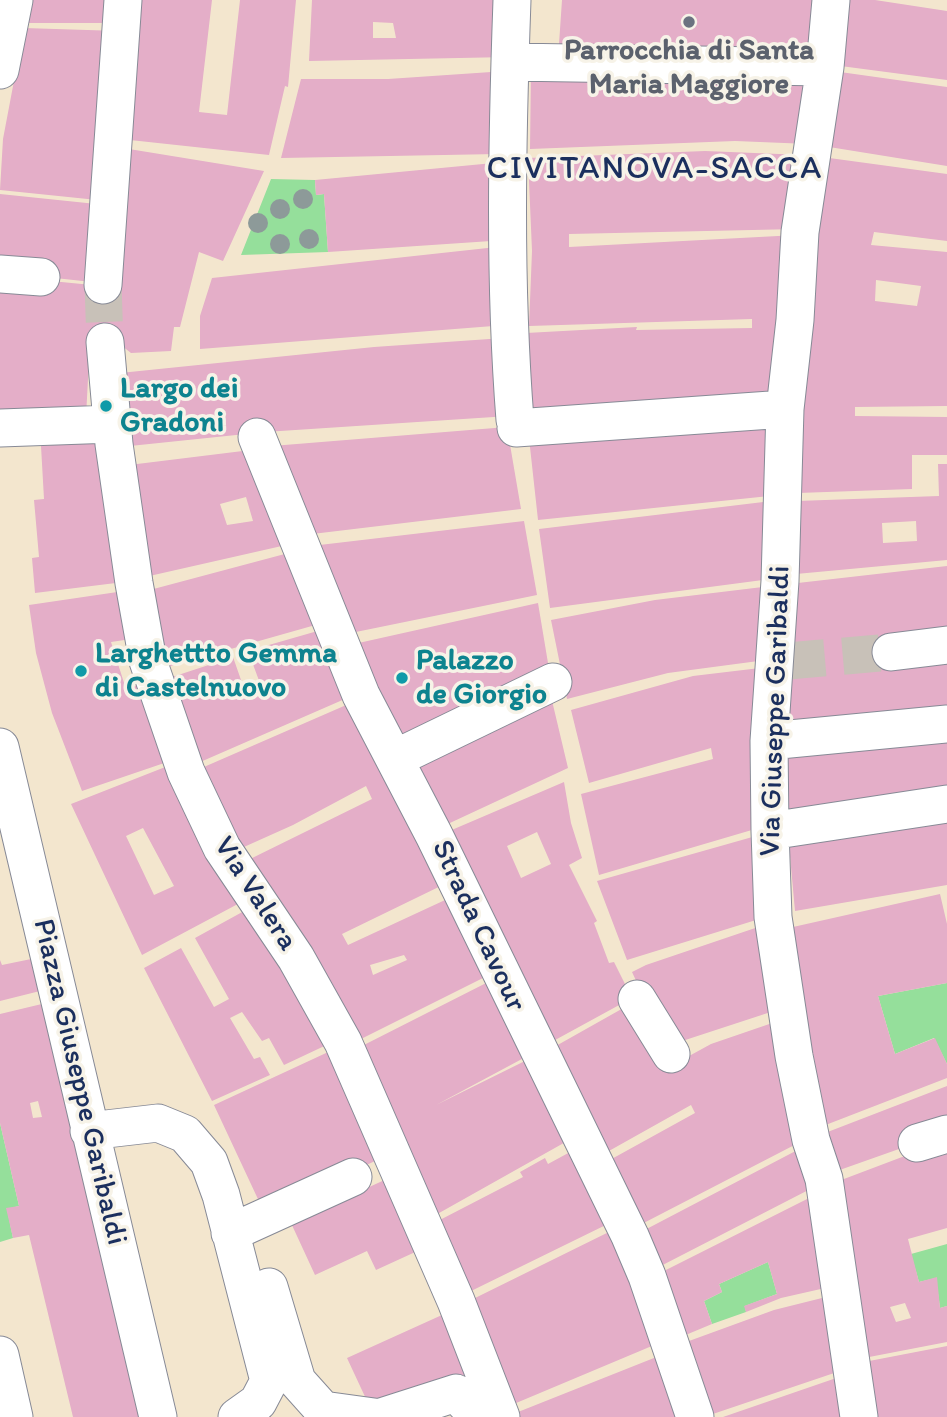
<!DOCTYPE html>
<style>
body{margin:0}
canvas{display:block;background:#f3e6ce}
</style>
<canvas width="947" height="1417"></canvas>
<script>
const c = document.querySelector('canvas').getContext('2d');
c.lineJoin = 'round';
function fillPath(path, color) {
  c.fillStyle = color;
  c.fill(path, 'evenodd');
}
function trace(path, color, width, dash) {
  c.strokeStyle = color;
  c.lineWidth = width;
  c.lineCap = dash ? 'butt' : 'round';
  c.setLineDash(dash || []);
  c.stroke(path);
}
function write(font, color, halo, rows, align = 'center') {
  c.font = font + ' Itim,sans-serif';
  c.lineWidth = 7;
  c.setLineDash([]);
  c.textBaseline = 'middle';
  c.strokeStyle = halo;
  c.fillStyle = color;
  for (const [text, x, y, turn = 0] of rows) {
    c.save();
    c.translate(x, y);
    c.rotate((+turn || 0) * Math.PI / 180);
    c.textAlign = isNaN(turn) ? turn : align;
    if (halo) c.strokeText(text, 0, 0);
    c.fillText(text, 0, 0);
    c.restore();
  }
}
fillPath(new Path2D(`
 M 271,179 L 315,180 L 316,195 L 324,194 L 328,252 L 241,255 Z
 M 947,983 L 947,1064 L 934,1038 L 895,1054 L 878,996 Z
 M 0,1123 L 19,1206 L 7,1209 L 13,1238 L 0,1242 Z
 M 947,1244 L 947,1306 L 940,1308 L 936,1278 L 919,1282 L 911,1254 Z
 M 768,1262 L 777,1294 L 745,1306 L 746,1312 L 712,1324 L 704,1301 L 722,1292 L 719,1284 Z`), '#95df9b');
fillPath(new Path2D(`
 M 24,0 L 114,0 L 114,23 L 22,23 Z
 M 137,0 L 212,0 L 199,112 L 227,115 L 240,0 L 296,0 L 288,87 L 285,86 L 269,155 L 130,140 Z
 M 312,0 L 510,0 L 509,57 L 309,61 ZM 373,22 L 393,23 L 396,38 L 373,38 Z
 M 562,0 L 821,0 L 814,60 L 559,44 Z
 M 841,0 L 875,0 L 947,11 L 947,80 L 833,65 Z
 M 24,28 L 119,31 L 107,201 L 0,190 L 3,139 Z
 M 531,66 L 820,70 L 809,144 L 735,141 L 530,149 Z
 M 506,71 L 498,154 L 281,158 L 301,79 L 388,79 Z
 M 833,71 L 947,87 L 947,166 L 823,146 Z
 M 129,149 L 264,171 L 223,261 L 199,252 L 180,327 L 174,327 L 171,351 L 131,353 L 117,342 L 90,341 L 86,417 L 0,419 L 0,276 L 92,285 Z
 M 705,151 L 804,155 L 798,229 L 569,234 L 569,247 L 797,235 L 781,403 L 526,418 L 526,333 L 637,327 L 636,330 L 752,328 L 752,319 L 529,326 L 532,251 L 528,158 Z
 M 822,157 L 947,174 L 947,241 L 874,232 L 871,245 L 947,252 L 947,406 L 855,407 L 855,416 L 947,417 L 947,455 L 912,455 L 912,489 L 798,493 L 801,401 ZM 876,280 L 921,286 L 917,306 L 875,301 Z
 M 504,162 L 506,240 L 328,252 L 324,194 L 316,195 L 315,180 Z
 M 0,194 L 106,205 L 101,283 L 0,272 Z
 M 506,246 L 506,325 L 200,349 L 200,316 L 212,278 Z
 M 504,338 L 509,416 L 265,432 L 130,446 L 120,373 L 374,347 Z
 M 781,418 L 779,495 L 538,520 L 529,438 Z
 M 507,427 L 521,509 L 304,535 L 272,446 Z
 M 112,440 L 132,581 L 35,593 L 32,558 L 39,557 L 34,500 L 44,499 L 41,446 Z
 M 259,449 L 295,543 L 145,577 L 129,465 ZM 246,497 L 253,521 L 227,525 L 220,504 Z
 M 938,464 L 947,464 L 947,560 L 796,574 L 797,501 L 939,496 ZM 916,521 L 917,541 L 883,543 L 882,523 Z
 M 780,500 L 778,578 L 550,608 L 539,529 Z
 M 524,521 L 537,595 L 346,634 L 311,546 Z
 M 296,551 L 326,622 L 160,669 L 146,591 Z
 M 947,566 L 947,719 L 788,738 L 789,584 Z
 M 771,586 L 766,660 L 668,673 L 567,699 L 551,620 L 655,600 Z
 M 131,590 L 138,638 L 111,642 L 126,689 L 153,680 L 179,758 L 82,791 L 52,713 L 36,653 L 29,605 Z
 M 538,603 L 551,681 L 400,753 L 345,646 Z
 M 328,628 L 354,695 L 198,763 L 163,680 L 233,657 L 248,700 L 264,694 L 248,651 Z
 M 760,668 L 762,827 L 599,875 L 581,794 L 713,759 L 712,754 L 711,748 L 589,783 L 571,710 L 693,676 Z
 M 549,688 L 568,768 L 437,829 L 402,758 Z
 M 360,699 L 451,881 L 342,934 L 348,945 L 458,894 L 493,973 L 355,1042 L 242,863 L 372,799 L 366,786 L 293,825 L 235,851 L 197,770 ZM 404,955 L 407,960 L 373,975 L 370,965 Z
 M 947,730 L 947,800 L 786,825 L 783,750 Z
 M 178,762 L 251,897 L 142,955 L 71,804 ZM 143,828 L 174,886 L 154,895 L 126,836 Z
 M 564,782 L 571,823 L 582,858 L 569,865 L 597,921 L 594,923 L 609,963 L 614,962 L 632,998 L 546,1045 L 440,835 ZM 537,832 L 551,864 L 521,878 L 507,846 Z
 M 947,811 L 947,885 L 795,911 L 788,834 Z
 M 763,834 L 769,916 L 627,960 L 597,881 Z
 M 940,894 L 947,924 L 947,983 L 878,996 L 895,1054 L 935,1038 L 947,1064 L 947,1078 L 823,1126 L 815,1087 L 819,1085 L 806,1018 L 793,927 Z
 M 255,905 L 335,1041 L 284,1065 L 269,1038 L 262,1041 L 242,1012 L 230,1018 L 254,1059 L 260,1057 L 270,1075 L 212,1101 L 144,968 L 181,948 L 214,1007 L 229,999 L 195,938 Z
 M 770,923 L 783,1008 L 670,1045 L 659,1030 L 632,972 L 646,965 Z
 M 36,958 L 44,990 L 0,1001 L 0,960 L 2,965 Z
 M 496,978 L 535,1052 L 436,1105 L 537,1055 L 578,1135 L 432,1217 L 356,1049 Z
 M 634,1002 L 669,1067 L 711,1044 L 781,1020 L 808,1138 L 634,1228 L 608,1161 L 695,1113 L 691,1105 L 600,1156 L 547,1051 Z
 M 46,1003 L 142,1417 L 73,1417 L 29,1235 L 13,1238 L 6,1208 L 19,1206 L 0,1123 L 0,1014 ZM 38,1101 L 42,1117 L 33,1118 L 30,1103 Z
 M 339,1047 L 386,1156 L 264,1212 L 214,1105 Z
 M 947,1086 L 947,1132 L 834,1172 L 825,1133 Z
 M 947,1140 L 947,1228 L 908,1239 L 919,1282 L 937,1277 L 940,1308 L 947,1306 L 947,1342 L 864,1358 L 836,1182 ZM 905,1303 L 911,1318 L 896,1322 L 890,1307 Z
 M 583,1145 L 618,1219 L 467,1293 L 434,1223 L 523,1177 L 520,1172 L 545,1158 L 548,1164 Z
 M 807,1145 L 822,1183 L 651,1271 L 637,1234 Z
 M 391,1177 L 424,1248 L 376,1270 L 367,1251 L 315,1275 L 291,1223 Z
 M 819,1193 L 834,1286 L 781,1298 L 746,1312 L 744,1306 L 777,1294 L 768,1262 L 719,1284 L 722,1292 L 704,1301 L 712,1324 L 676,1339 L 654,1276 Z
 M 619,1227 L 659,1343 L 509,1406 L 469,1301 Z
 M 834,1295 L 849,1368 L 704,1417 L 693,1384 L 703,1381 L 689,1341 L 774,1310 Z
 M 453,1310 L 479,1368 L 374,1416 L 347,1358 Z
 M 947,1346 L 947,1417 L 874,1417 L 864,1362 Z
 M 664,1354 L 689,1417 L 514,1417 L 513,1414 Z
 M 845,1375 L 853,1417 L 723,1417 Z`), '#e4aec8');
trace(new Path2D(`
 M 103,285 L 105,342
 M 788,661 L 891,652`), '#c8c1b8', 37, [37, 18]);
const minor = new Path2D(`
 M 512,0 C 507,140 504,280 515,420
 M 831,0 L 825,67 L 800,232 L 795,320 L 785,409 L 780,581 L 769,741 L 770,831 L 773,917 L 794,1056 L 811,1140 L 824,1179 L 859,1417
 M 510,62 L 825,67
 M 0,70 L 14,0
 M 0,274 L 41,277
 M 103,285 L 123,0
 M 105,342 L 114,444 L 134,583 L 148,661 L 186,772 L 222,848 L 296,958 L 343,1042 L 456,1301 L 501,1417
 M 0,428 L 113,424
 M 516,428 L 785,409
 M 257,437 L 361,695 L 434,835 L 630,1236 L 647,1276 L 695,1417
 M 891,652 L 947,645
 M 769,741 L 947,724
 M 0,747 L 158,1417
 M 396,758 L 553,682
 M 770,831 L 947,804
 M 637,999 L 671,1054
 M 89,1131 L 158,1123 L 185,1134 L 209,1162 L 221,1195 L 269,1381 L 258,1402 L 237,1417
 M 917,1143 L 947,1134
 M 230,1233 L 353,1177
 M 269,1287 L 297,1381 L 323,1410 L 374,1417
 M 0,1355 L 14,1417
 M 381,1417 L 456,1393 L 469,1407 L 473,1417`);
trace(minor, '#878a96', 39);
trace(minor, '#fff', 37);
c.fillStyle = '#8d9a99';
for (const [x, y] of [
 [303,199],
 [280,209],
 [258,223],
 [309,239],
 [280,244]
]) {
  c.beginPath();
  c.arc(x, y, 10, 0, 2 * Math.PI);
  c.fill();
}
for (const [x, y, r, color] of [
 [689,22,7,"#6b7280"],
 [106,406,7,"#0f9aa8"],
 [81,671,7,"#0f9aa8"],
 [402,678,7,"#0f9aa8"]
]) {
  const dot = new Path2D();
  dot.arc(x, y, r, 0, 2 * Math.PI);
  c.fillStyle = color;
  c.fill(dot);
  trace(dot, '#f7f3e8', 2.5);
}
write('bold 30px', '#5b616d', '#f7f3e8', [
 ["Parrocchia di Santa",689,51],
 ["Maria Maggiore",689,85]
]);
write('bold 30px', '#0d838f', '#f7f3e8', [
 ["Largo dei",120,389],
 ["Gradoni",120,423],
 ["Larghettto Gemma",95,654],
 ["di Castelnuovo",95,688],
 ["Palazzo",416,661],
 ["de Giorgio",416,695]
], 'left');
write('30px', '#1b2f5e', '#f7f3e8', [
 ["Via Giuseppe Garibaldi",776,711,-88],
 ["Via Valera",255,894,57],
 ["Strada Cavour",478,926,65],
 ["Piazza Giuseppe Garibaldi",79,1082,77]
]);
c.letterSpacing = '2px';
write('33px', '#1b2f5e', '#f7f3e8', [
 ["CIVITANOVA-SACCA",655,170]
]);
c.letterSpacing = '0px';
</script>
